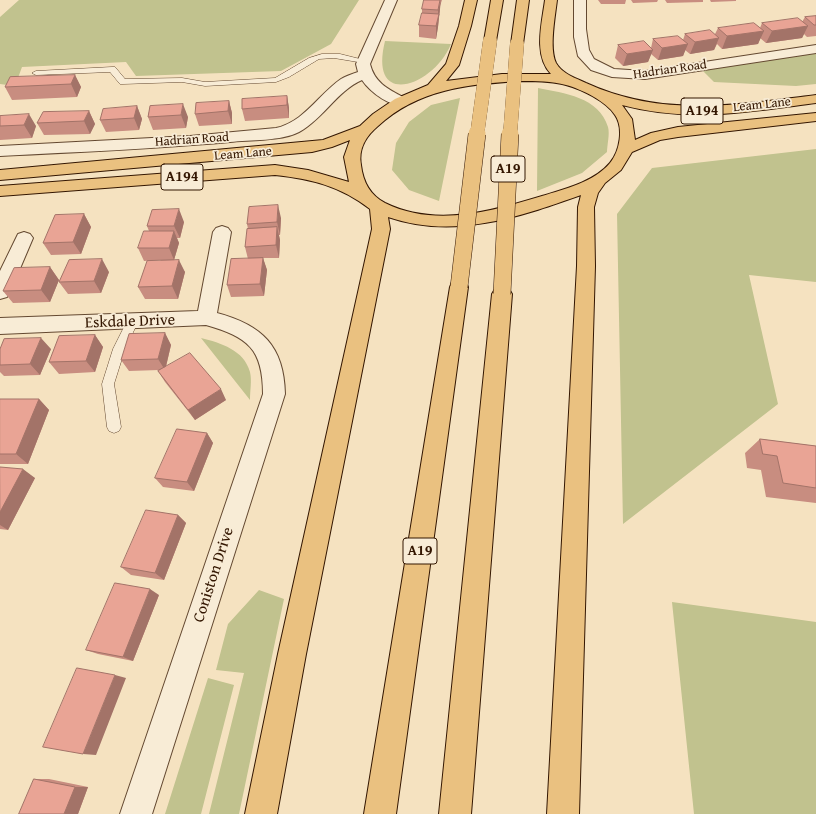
<!DOCTYPE html>
<style>
body{margin:0}
canvas{display:block;background:#f5e2c0}
</style>
<canvas width="816" height="814"></canvas>
<script>
const c = document.querySelector('canvas').getContext('2d');
c.lineJoin = 'round';
function fillPath(path, color) {
  c.fillStyle = color;
  c.fill(path, 'evenodd');
}
function trace(path, color, width, dash) {
  c.strokeStyle = color;
  c.lineWidth = width;
  c.lineCap = dash ? 'butt' : 'round';
  c.setLineDash(dash || []);
  c.stroke(path);
}
function write(font, color, halo, rows, align = 'center') {
  c.font = font + ' "Gentium Book Plus",serif';
  c.lineWidth = 3.5;
  c.setLineDash([]);
  c.textBaseline = 'middle';
  c.strokeStyle = halo;
  c.fillStyle = color;
  for (const [text, x, y, turn = 0] of rows) {
    c.save();
    c.translate(x, y);
    c.rotate((+turn || 0) * Math.PI / 180);
    c.textAlign = isNaN(turn) ? turn : align;
    if (halo) c.strokeText(text, 0, 0);
    c.fillText(text, 0, 0);
    c.restore();
  }
}
fillPath(new Path2D(`
 M 19,0 L 359,0 L 331,44 L 281,71 L 136,76 L 126,62 L 22,67 L 15,86 L 0,84 L 0,17 Z
 M 385,41 L 451,44 C 434,86 368,110 385,41 Z
 M 805,53 L 816,54 L 816,84 L 796,86 L 714,82 L 702,70 Z
 M 538,88 C 564,93 599,97 608,127 C 610,134 607,145 607,152 L 582,173 L 537,191 Z
 M 460,98 L 439,201 L 409,190 L 392,170 L 396,143 L 409,122 L 431,105 Z
 M 816,149 L 816,282 L 749,275 L 778,404 L 623,524 L 617,214 L 652,168 Z
 M 201,338 C 221,343 244,350 250,372 C 252,380 250,391 250,400 Z
 M 259,590 L 284,599 L 239,814 L 209,814 L 244,673 L 216,670 L 228,624 Z
 M 672,602 L 816,622 L 816,814 L 694,814 Z
 M 208,678 L 234,685 L 201,814 L 165,814 Z`), '#c1c28e');
const service = new Path2D(`
 M 322,54 L 340,54 L 368,61 L 364,63 L 334,58 L 319,59 L 289,77 L 276,82 L 205,86 L 182,82 L 123,84 L 120,84 L 110,72 L 36,75 L 32,73 L 36,71 L 112,67 L 115,67 L 125,79 L 182,78 L 205,82 L 275,78 L 309,58 Z
 M 132,318 L 136,319 L 138,322 L 125,349 L 114,384 L 121,427 L 119,431 L 114,433 L 109,431 L 107,427 L 102,384 L 113,349 L 128,319 Z`);
const minor = new Path2D(`
 M 385,0 L 397,0 L 370,64 C 375,84 390,90 407,99 L 409,102 L 407,105 C 392,109 370,92 362,80 C 337,91 323,119 299,132 C 282,141 250,140 230,142 C 154,149 77,152 0,156 L 0,146 L 190,136 L 276,128 C 304,122 318,95 341,79 C 346,76 352,74 358,72 L 356,64 Z
 M 574,0 L 586,0 L 586,29 L 589,50 L 594,59 L 614,69 L 645,71 L 816,45 L 816,53 L 645,79 L 612,77 L 591,70 L 578,56 L 574,37 Z
 M 222,226 L 228,228 L 231,232 L 217,313 C 262,325 284,346 285,394 L 152,814 L 120,814 L 263,394 C 263,349 248,337 206,325 L 0,334 L 0,318 L 198,311 L 213,232 L 216,228 Z
 M 24,232 L 30,234 L 33,238 L 10,292 L 7,297 L 0,299 L 0,271 L 18,234 Z`);
const trunk = new Path2D(`
 M 465,0 L 477,0 L 471,26 L 459,65 L 446,81 L 502,74 L 551,74 C 533,55 542,23 545,0 L 557,0 C 555,17 549,48 556,63 C 562,74 576,78 586,83 C 662,118 736,105 816,95 L 816,103 C 747,112 691,123 622,105 L 632,119 L 635,140 L 651,133 L 678,127 L 816,113 L 816,121 L 678,137 L 660,140 L 632,152 L 621,170 L 605,183 L 598,193 L 594,207 L 595,266 L 579,814 L 547,814 L 577,266 L 578,207 L 581,195 C 519,217 454,240 388,217 L 390,229 L 306,654 L 277,814 L 245,814 L 278,654 L 372,229 L 370,209 C 340,186 312,179 275,175 L 0,196 L 0,186 L 275,165 L 308,170 L 349,182 L 344,157 L 350,140 L 332,147 L 312,152 L 0,180 L 0,170 L 323,140 L 360,126 L 373,114 L 395,99 L 428,85 L 446,64 L 459,26 ZM 521,81 C 536,81 552,81 566,85 C 581,89 606,101 615,115 C 624,128 620,151 610,163 C 594,182 565,189 542,196 C 492,211 436,228 385,203 C 370,195 363,182 361,165 C 358,149 366,136 378,126 C 418,89 469,84 521,81 Z
 M 491,0 L 503,0 L 496,41 L 490,45 L 484,41 Z
 M 517,0 L 529,0 L 523,44 L 517,48 L 511,44 Z
 M 459,280 L 466,282 L 468,287 L 396,814 L 364,814 L 450,287 L 452,282 Z
 M 502,287 L 509,289 L 512,294 L 471,814 L 439,814 L 492,294 L 495,289 Z`);
trace(service, '#644931', 1);
trace(minor, '#644931', 2);
trace(trunk, '#331601', 2);
fillPath(service, '#f8ecd6');
fillPath(minor, '#f8ecd6');
fillPath(trunk, '#eac180');
const trunkBridgeFar1 = new Path2D(`
 M 477,135 L 490,41
 M 510,135 L 517,44`);
const trunkBridge = new Path2D(`
 M 459,287 L 477,134
 M 502,294 L 510,134`);
trace(trunkBridgeFar1, '#331601', 14, []);
trace(trunkBridge, '#331601', 18, []);
trace(trunkBridgeFar1, '#eac180', 14);
trace(trunkBridge, '#eac180', 17);
fillPath(new Path2D(`
 M 424,0 L 442,0 L 440,6 L 440,11 L 439,16 L 438,27 L 436,39 L 419,37 L 419,25 L 422,16 L 422,9 Z
 M 598,0 L 626,0 L 625,4 L 601,4 Z
 M 631,0 L 658,0 L 657,2 L 633,3 Z
 M 665,0 L 703,0 L 703,2 L 667,3 Z
 M 710,0 L 736,0 L 736,1 L 711,2 Z
 M 816,16 L 816,36 L 807,37 L 804,34 L 802,38 L 766,43 L 760,38 L 758,44 L 722,49 L 717,44 L 714,50 L 690,54 L 685,50 L 683,56 L 658,60 L 651,54 L 648,62 L 623,66 L 615,58 L 618,45 L 651,48 L 653,39 L 683,40 L 685,34 L 715,34 L 718,28 L 760,28 L 762,23 L 802,22 L 805,17 Z
 M 75,75 L 81,87 L 77,97 L 12,100 L 5,87 Z
 M 287,96 L 289,108 L 289,118 L 245,121 L 242,109 Z
 M 229,101 L 232,113 L 232,124 L 199,126 L 195,114 Z
 M 137,106 L 142,119 L 139,130 L 106,132 L 100,120 Z
 M 150,106 L 188,117 L 186,128 L 153,130 L 148,117 Z
 M 89,111 L 95,124 L 90,134 L 44,135 L 37,123 Z
 M 0,116 L 36,126 L 32,138 L 0,140 Z
 M 84,214 L 91,227 L 81,254 L 51,255 L 43,243 Z
 M 281,218 L 280,235 L 279,235 L 280,240 L 279,258 L 263,258 L 267,270 L 264,296 L 231,297 L 227,285 L 248,259 L 245,247 L 248,229 L 247,224 Z
 M 184,222 L 180,238 L 177,238 L 179,243 L 174,260 L 185,272 L 178,299 L 145,299 L 138,287 L 161,260 L 144,261 L 138,248 L 149,231 L 147,226 Z
 M 50,267 L 59,280 L 50,302 L 13,303 L 3,291 Z
 M 109,272 L 101,293 L 68,294 L 59,282 Z
 M 165,333 L 171,345 L 166,367 L 226,400 L 195,420 L 165,382 L 158,371 L 159,370 L 129,371 L 121,360 Z
 M 95,335 L 103,347 L 95,372 L 59,374 L 49,362 Z
 M 0,349 L 51,349 L 40,375 L 4,376 L 0,372 Z
 M 0,399 L 39,399 L 49,410 L 28,464 L 0,464 Z
 M 207,433 L 213,443 L 194,491 L 163,487 L 155,478 Z
 M 760,439 L 816,446 L 816,503 L 766,497 L 761,470 L 747,468 L 745,453 Z
 M 0,467 L 35,478 L 8,530 L 0,529 Z
 M 178,515 L 186,523 L 164,580 L 131,575 L 121,567 Z
 M 159,595 L 133,661 L 98,654 L 86,650 Z
 M 34,779 L 49,779 L 88,787 L 78,814 L 19,814 Z`), '#c88d80');
fillPath(new Path2D(`
 M 441,0 L 438,27 L 436,39 L 436,26 L 438,20 L 438,10 Z
 M 808,26 L 802,38 L 766,43 L 772,31 Z
 M 764,31 L 758,44 L 722,49 L 727,36 Z
 M 719,38 L 714,50 L 690,54 L 695,42 Z
 M 688,44 L 683,56 L 658,60 L 662,48 Z
 M 653,50 L 648,62 L 623,66 L 627,54 Z
 M 75,75 L 81,87 L 77,97 L 71,84 Z
 M 287,96 L 289,108 L 289,118 L 287,105 Z
 M 229,101 L 232,113 L 232,124 L 228,111 Z
 M 183,104 L 188,117 L 186,128 L 181,115 Z
 M 137,106 L 142,119 L 139,130 L 134,118 Z
 M 89,111 L 95,124 L 90,134 L 84,121 Z
 M 29,114 L 36,126 L 32,138 L 24,125 Z
 M 278,205 L 281,218 L 280,235 L 277,222 Z
 M 179,209 L 184,222 L 180,238 L 174,226 Z
 M 84,214 L 91,227 L 81,254 L 73,242 Z
 M 277,227 L 280,240 L 279,258 L 276,245 Z
 M 174,231 L 179,243 L 174,260 L 169,248 Z
 M 263,258 L 267,270 L 264,296 L 260,284 Z
 M 102,259 L 109,272 L 101,293 L 94,281 Z
 M 179,260 L 185,272 L 178,299 L 172,286 Z
 M 50,267 L 59,280 L 50,302 L 41,290 Z
 M 165,333 L 171,345 L 165,370 L 158,359 Z
 M 95,335 L 103,347 L 95,372 L 86,361 Z
 M 41,338 L 51,349 L 40,375 L 30,364 Z
 M 221,389 L 226,400 L 195,420 L 188,410 Z
 M 39,399 L 49,410 L 28,464 L 16,454 Z
 M 207,433 L 213,443 L 194,491 L 187,482 Z
 M 23,469 L 35,478 L 8,530 L 0,525 L 0,512 Z
 M 178,515 L 186,523 L 164,580 L 155,573 Z
 M 150,589 L 159,595 L 133,661 L 123,657 Z
 M 115,675 L 126,678 L 96,755 L 83,754 Z
 M 75,787 L 88,787 L 78,814 L 64,814 Z`), '#a37368');
const building = new Path2D(`
 M 424,0 L 440,0 L 438,10 L 422,9 Z
 M 422,13 L 439,14 L 436,26 L 419,25 Z
 M 816,16 L 816,25 L 814,25 L 805,17 Z
 M 798,18 L 808,26 L 772,31 L 762,23 Z
 M 754,23 L 764,31 L 727,36 L 718,28 Z
 M 710,30 L 719,38 L 695,42 L 685,34 Z
 M 678,36 L 688,44 L 662,48 L 653,39 Z
 M 644,41 L 653,50 L 627,54 L 618,45 Z
 M 75,75 L 71,84 L 5,87 L 10,77 Z
 M 287,96 L 287,105 L 242,109 L 242,99 Z
 M 229,101 L 228,111 L 195,114 L 196,103 Z
 M 183,104 L 181,115 L 148,117 L 150,106 Z
 M 137,106 L 134,118 L 100,120 L 103,109 Z
 M 89,111 L 84,121 L 37,123 L 43,112 Z
 M 29,114 L 24,125 L 0,126 L 0,116 Z
 M 278,205 L 277,222 L 247,224 L 249,207 Z
 M 179,209 L 174,226 L 147,226 L 152,210 Z
 M 84,214 L 73,242 L 43,243 L 55,215 Z
 M 277,227 L 276,245 L 245,247 L 247,229 Z
 M 144,231 L 174,231 L 169,248 L 138,248 Z
 M 263,258 L 260,284 L 227,285 L 231,259 Z
 M 102,259 L 94,281 L 59,282 L 69,260 Z
 M 179,260 L 172,286 L 138,287 L 147,261 Z
 M 50,267 L 41,290 L 3,291 L 14,268 Z
 M 165,333 L 158,359 L 121,360 L 129,334 Z
 M 95,335 L 86,361 L 49,362 L 59,336 Z
 M 41,338 L 30,364 L 0,365 L 0,349 L 4,339 Z
 M 190,353 L 221,389 L 188,410 L 158,371 Z
 M 0,399 L 39,399 L 16,454 L 0,454 Z
 M 177,429 L 207,433 L 187,482 L 155,478 Z
 M 760,439 L 816,446 L 816,488 L 783,483 L 777,456 L 763,454 Z
 M 0,467 L 23,469 L 0,512 Z
 M 146,510 L 178,515 L 155,573 L 121,567 Z
 M 115,583 L 150,589 L 123,657 L 86,650 Z
 M 77,668 L 115,675 L 83,754 L 43,747 Z
 M 34,779 L 75,787 L 64,814 L 19,814 Z`);
fillPath(building, '#e9a495');
trace(building, '#a37368', 1);
write('13px', '#331601', '#f8ecd6', [
 ["Hadrian Road",670,70,-8],
 ["Leam Lane",762,105,-6],
 ["Hadrian Road",192,140,-4],
 ["Leam Lane",243,154,-5]
]);
for (const [x, y, w] of [
 [702,111,42],
 [508,169,34],
 [182,177,42],
 [420,551,34]
]) {
  const box = new Path2D();
  box.roundRect(x - w / 2, y - 13, w, 26, 3);
  c.fillStyle = '#f8ecd6';
  c.fill(box);
  trace(box, '#331601', 1);
}
write('bold 15px', '#331601', null, [
 ["A194",702,111],
 ["A19",508,169],
 ["A194",182,177],
 ["A19",420,551]
]);
write('16px', '#331601', '#f8ecd6', [
 ["Eskdale Drive",130,322,-2],
 ["Coniston Drive",214,575,-72]
]);
</script>
